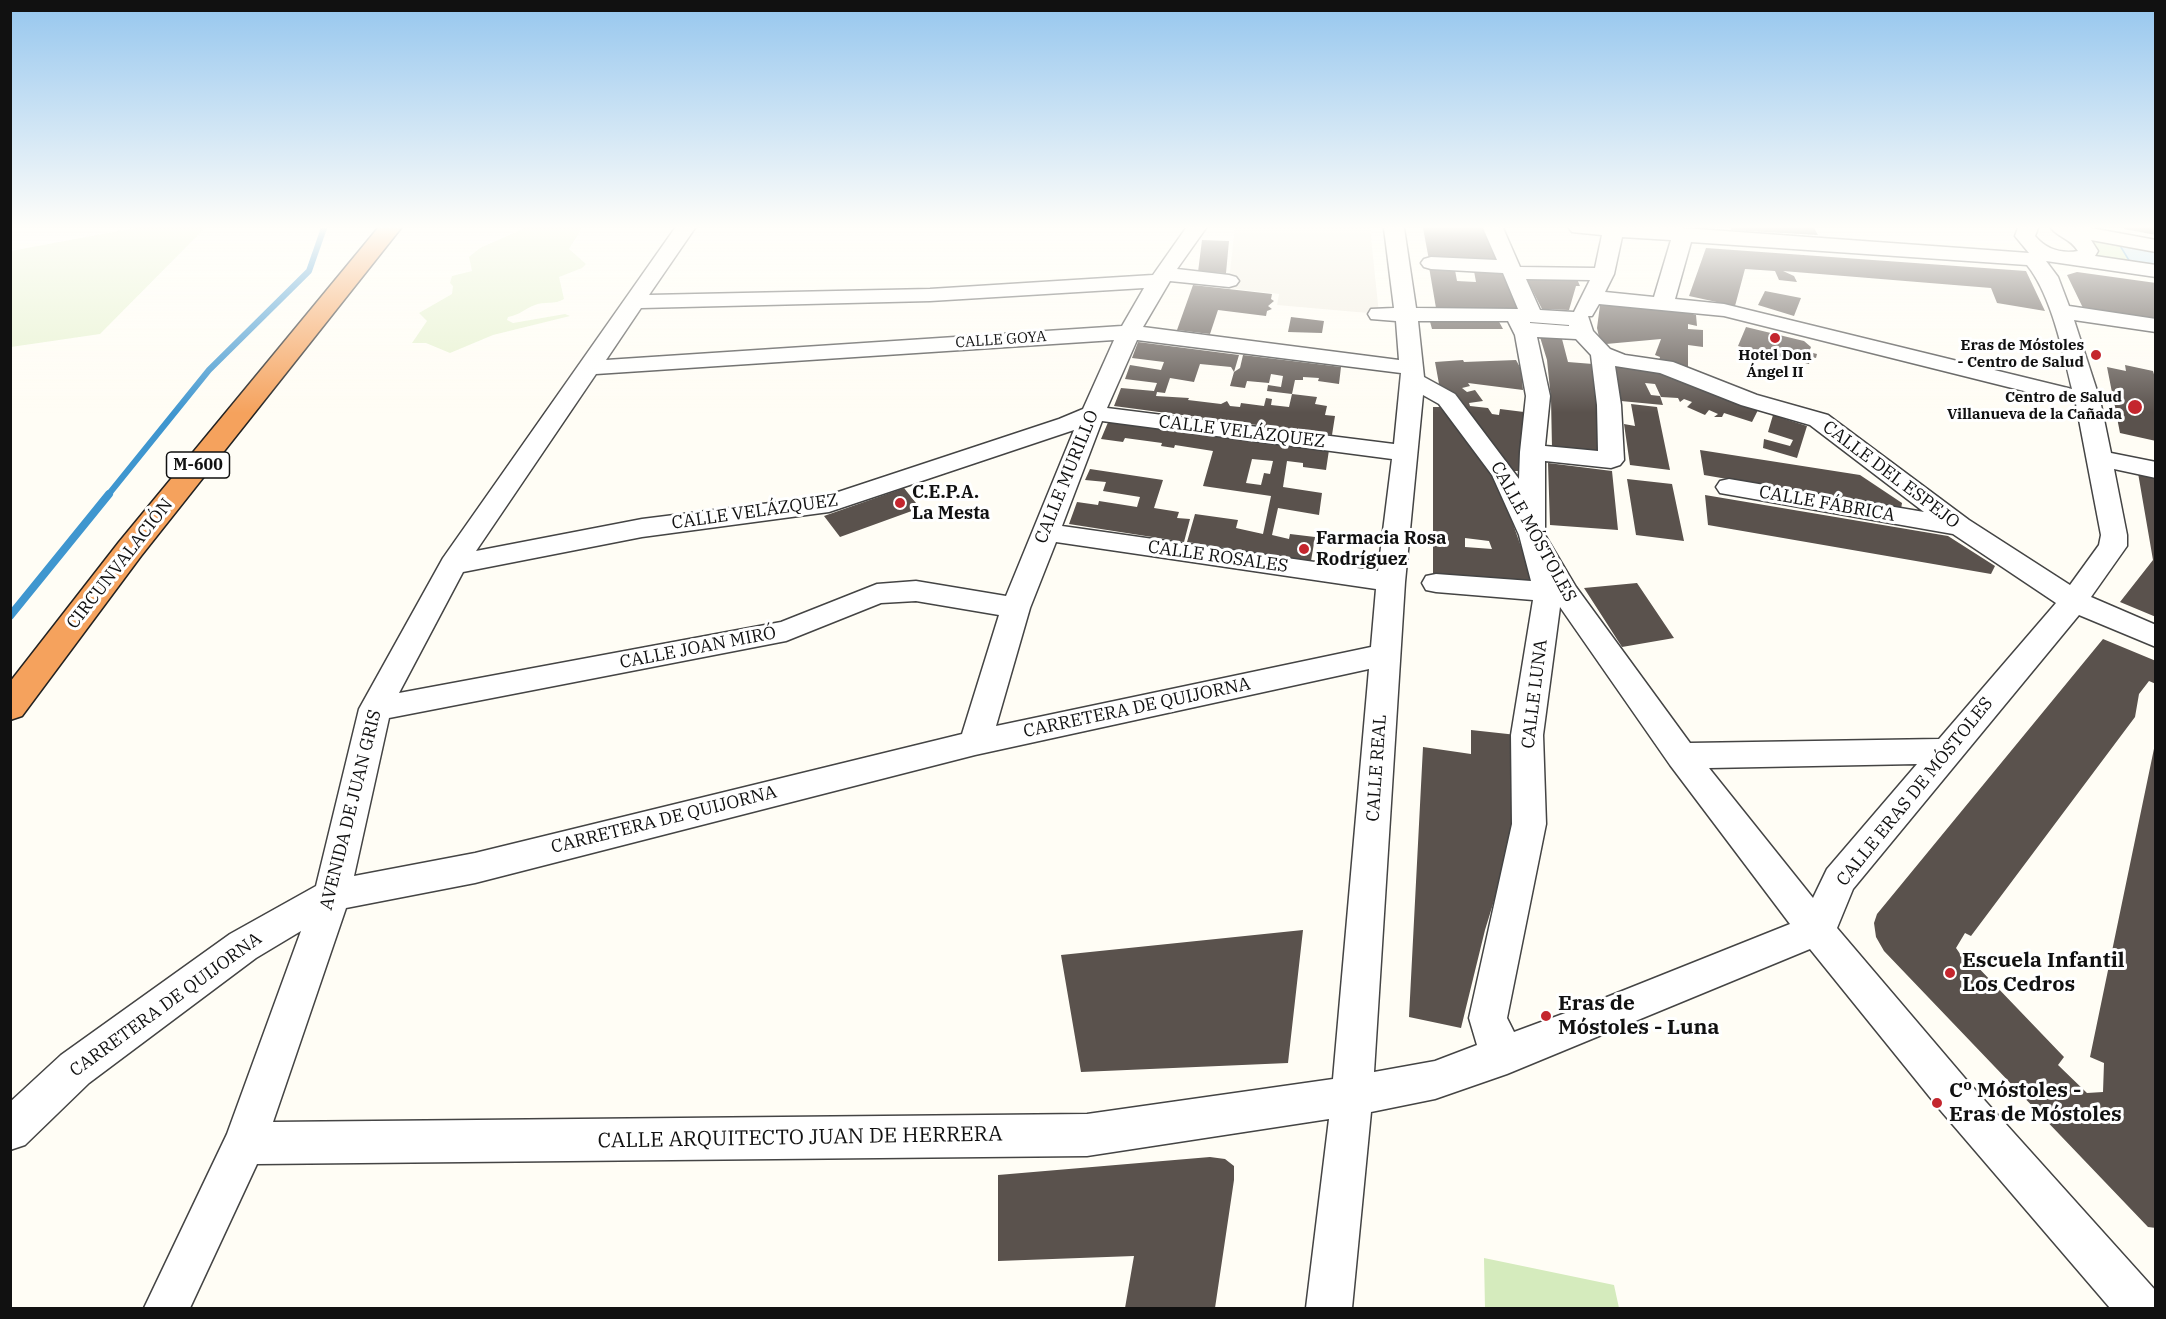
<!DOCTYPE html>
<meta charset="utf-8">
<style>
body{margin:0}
#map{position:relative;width:2166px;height:1319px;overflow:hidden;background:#fffdf5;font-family:"IBM Plex Serif",serif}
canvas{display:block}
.frame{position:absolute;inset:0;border:12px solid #111;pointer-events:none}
</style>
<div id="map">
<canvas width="2166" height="1319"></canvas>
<div class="frame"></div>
</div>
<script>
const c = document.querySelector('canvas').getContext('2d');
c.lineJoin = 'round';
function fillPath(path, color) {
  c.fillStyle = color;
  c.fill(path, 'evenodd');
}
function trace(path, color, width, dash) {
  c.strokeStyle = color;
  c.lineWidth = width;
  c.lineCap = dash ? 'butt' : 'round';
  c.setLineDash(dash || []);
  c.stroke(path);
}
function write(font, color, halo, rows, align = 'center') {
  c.font = font + ' "IBM Plex Serif",serif';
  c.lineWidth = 6;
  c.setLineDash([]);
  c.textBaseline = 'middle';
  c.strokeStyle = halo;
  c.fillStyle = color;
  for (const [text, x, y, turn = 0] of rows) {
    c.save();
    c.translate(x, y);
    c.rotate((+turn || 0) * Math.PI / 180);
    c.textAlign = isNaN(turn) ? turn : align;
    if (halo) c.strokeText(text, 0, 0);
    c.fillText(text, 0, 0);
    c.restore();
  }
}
fillPath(new Path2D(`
 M 2087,237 L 2155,250 L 2155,266 L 2093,259 Z
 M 1484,1258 L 1614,1285 L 1619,1308 L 1485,1308 Z`), '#d5ebbd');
fillPath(new Path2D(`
 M 134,228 L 205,228 L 100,334 L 11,347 L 11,251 Z
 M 525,228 L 582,228 L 569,249 L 586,264 L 582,268 L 559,277 L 564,299 C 555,305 544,301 535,305 C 524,309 520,315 508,317 L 507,320 L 513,323 L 565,314 L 570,316 L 493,335 L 450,353 L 426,343 L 412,343 L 427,321 L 419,313 L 452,294 L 453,286 L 450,283 L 452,276 L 472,271 L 469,257 L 480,248 Z`), '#e6f2cf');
fillPath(new Path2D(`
 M 1235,228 L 1370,228 L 1379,314 L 1277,305 L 1279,294 L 1228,288 Z`), '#f1ede2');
const water = new Path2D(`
 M 2119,244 L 2155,252 L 2155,266 L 2130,262 Z`);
fillPath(water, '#b9e0f7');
trace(water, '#3f96cf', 1.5);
trace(new Path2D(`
 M 108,495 L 209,370 L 309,271 L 324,228`), '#3f96cf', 6);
trace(new Path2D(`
 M 10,616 L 109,494`), '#3f96cf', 8);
fillPath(new Path2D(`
 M 1423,228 L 1484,228 L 1502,264 L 1429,260 Z
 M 1731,228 L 1814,228 L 1818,235 L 1731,230 Z
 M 2124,228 L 2156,228 L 2156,235 L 2124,229 Z
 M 1202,240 L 1229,241 L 1226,273 L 1198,272 Z
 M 1706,248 L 2026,271 L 2045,311 L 1997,303 L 1991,288 L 1783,271 L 1794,276 L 1797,282 L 1779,280 L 1775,271 L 1745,269 L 1735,306 L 1689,296 Z
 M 1429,267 L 1455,270 L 1457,281 L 1476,282 L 1474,271 L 1508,271 L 1524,311 L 1436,308 Z
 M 2077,272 L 2156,283 L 2156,320 L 2083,308 L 2067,275 Z
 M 1526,278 L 1577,279 L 1580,286 L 1576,286 L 1569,310 L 1542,309 Z
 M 1193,285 L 1272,294 L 1271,299 L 1274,301 L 1268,306 L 1272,309 L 1267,311 L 1266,316 L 1218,310 L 1210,334 L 1177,330 Z
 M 1765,291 L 1801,298 L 1794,316 L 1758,305 Z
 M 1600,305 L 1686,312 L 1696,315 L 1697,326 L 1688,324 L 1688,329 L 1703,330 L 1703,347 L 1688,345 L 1688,368 L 1670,361 L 1659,361 L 1660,357 L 1655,355 L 1661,339 L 1606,344 L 1599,337 L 1597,328 Z
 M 1291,317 L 1324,321 L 1322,333 L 1288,332 Z
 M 1429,318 L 1497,318 L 1503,329 L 1432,329 Z
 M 1746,327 L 1804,341 L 1811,347 L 1809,352 L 1817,354 L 1816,358 L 1811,357 L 1809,364 L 1738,346 Z
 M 1540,337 L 1562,339 L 1568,362 L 1593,364 L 1603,454 L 1552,448 L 1551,399 L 1547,360 Z
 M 1138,342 L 1239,355 L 1234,372 L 1240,368 L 1243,355 L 1341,367 L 1339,384 L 1318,381 L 1319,378 L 1303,377 L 1303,380 L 1295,380 L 1292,394 L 1267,391 L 1268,385 L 1281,387 L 1283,376 L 1271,374 L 1269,383 L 1247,381 L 1245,388 L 1230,386 L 1234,372 L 1231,367 L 1200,364 L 1194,382 L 1170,378 L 1165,393 L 1157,392 L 1156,396 L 1189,398 L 1188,400 L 1221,404 L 1227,401 L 1230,406 L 1240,407 L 1241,403 L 1264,406 L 1266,398 L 1272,399 L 1271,405 L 1289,407 L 1292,394 L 1317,397 L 1315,404 L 1327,406 L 1325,415 L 1335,416 L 1332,435 L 1114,406 L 1121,388 L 1154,391 L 1157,383 L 1125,379 L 1130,365 L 1161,370 L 1164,362 L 1132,358 Z
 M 1463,360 L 1464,362 L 1516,360 L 1521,369 L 1523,390 L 1468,383 L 1470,386 L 1462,388 L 1467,392 L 1475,390 L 1483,401 L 1469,403 L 1470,406 L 1488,408 L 1492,414 L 1499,415 L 1500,409 L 1524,412 L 1523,471 L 1513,471 L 1460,404 L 1439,384 L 1435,362 Z
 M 2125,365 L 2153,371 L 2156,381 L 2156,441 L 2120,433 L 2107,367 L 2126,371 Z
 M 1615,367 L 1666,371 L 1759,408 L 1752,422 L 1724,413 L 1722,417 L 1714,417 L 1718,414 L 1709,410 L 1705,415 L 1687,407 L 1692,402 L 1684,399 L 1680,402 L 1678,398 L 1661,397 L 1655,384 L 1645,383 L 1651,395 L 1660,396 L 1663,405 L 1621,401 Z
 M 1631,404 L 1657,407 L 1670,470 L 1630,465 L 1624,424 L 1635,426 Z
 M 1433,407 L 1447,407 L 1497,478 L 1534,584 L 1433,574 ZM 1465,538 L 1489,541 L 1492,549 L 1465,547 Z
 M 1773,415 L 1807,426 L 1797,458 L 1763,448 L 1764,439 L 1790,446 L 1793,440 L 1768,432 Z
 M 1109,420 L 1329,450 L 1326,470 L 1303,467 L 1303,463 L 1287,461 L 1283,487 L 1322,493 L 1319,515 L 1278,508 L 1272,535 L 1289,539 L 1290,534 L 1315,537 L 1311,561 L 1187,542 L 1195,514 L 1238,520 L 1236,528 L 1263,534 L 1271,496 L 1203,486 L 1213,451 L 1175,445 L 1174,448 L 1161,446 L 1162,443 L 1125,438 L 1123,442 L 1101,439 ZM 1252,459 L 1273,461 L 1270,474 L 1264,473 L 1261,485 L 1246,483 Z
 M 1700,450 L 1860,475 L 1902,503 L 1901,509 L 1704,475 Z
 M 1548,463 L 1612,471 L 1618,530 L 1550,525 Z
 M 1090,469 L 1163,480 L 1154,508 L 1179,512 L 1177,518 L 1190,519 L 1184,542 L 1069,524 L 1077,502 L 1098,505 L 1099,501 L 1137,507 L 1140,497 L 1103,491 L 1106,482 L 1085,480 Z
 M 2138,473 L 2156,477 L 2156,617 L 2120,602 L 2153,560 Z
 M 1627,479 L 1672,484 L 1684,541 L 1636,535 Z
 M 904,488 L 920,508 L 840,537 L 824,516 Z
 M 1705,495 L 1948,536 L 1995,566 L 1991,574 L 1708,525 Z
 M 1637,583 L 1674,638 L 1622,647 L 1584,588 Z
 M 2103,639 L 2156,661 L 2156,684 L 2149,681 L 2139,694 L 2135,717 L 1971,936 L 1965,933 L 1956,948 L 1965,961 L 1971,960 L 2064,1057 L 2058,1065 L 2087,1093 L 2103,1092 L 2104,1063 L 2090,1057 L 2156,739 L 2156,1228 L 2148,1227 L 1884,951 L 1876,937 L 1874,923 L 1877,914 Z
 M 1471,730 L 1517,735 L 1516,829 L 1485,930 L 1461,1028 L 1409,1017 L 1423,747 L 1471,754 Z
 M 1303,930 L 1288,1063 L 1081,1072 L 1061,955 Z
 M 1210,1157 L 1225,1159 L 1234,1166 L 1234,1180 L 1215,1308 L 1125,1308 L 1134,1256 L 998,1261 L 998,1175 Z`), '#5a524d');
const minor = new Path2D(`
 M 675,228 L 695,228 L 649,295 L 930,289 L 1153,275 L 1186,228 L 1206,228 L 1177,269 L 1229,275 L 1236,277 L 1239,281 L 1236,285 L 1229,287 L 1170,281 L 1143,327 L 1399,360 L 1396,321 L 1371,319 L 1368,314 L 1371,309 L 1394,308 L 1384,228 L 1404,228 L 1416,308 L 1518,309 L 1503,273 L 1431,269 L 1424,267 L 1421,263 L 1424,259 L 1431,257 L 1497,260 L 1483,228 L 1503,228 L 1520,267 L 1595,268 L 1602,235 L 1572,232 L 1569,228 L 1683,228 L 2029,253 L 2015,236 L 2018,228 L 2038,228 L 2035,236 C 2046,249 2061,254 2078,251 C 2070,238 2059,238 2051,228 L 2091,228 L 2156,240 L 2156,252 L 2091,240 L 2098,251 L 2095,256 L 2156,265 L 2156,277 L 2046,261 L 2058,277 L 2069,306 L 2156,319 L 2156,332 L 2074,320 L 2100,400 L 2111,453 L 2156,462 L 2156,478 L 2114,469 L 2127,535 L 2127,546 L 2091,597 L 2156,625 L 2156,647 L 2079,615 L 1853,889 L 1837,928 L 1969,1083 L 2156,1291 L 2156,1308 L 2110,1308 L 1941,1111 L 1810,949 L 1507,1074 L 1435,1099 L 1371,1112 L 1352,1308 L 1306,1308 L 1329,1119 L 1087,1156 L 257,1164 L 190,1308 L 144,1308 L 227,1134 L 301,931 L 256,958 L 89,1083 L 25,1145 L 10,1150 L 10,1102 L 61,1055 L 230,934 L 316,886 L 359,709 L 443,558 ZM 1622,237 L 1671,240 L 1654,297 L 1605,292 L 1614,274 ZM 1691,242 L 2027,265 C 2051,294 2063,352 2072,389 L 1724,304 L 1675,299 ZM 1526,279 L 1590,280 L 1574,312 L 1540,310 ZM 1144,288 L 1122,326 L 606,360 L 641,308 L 930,301 ZM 1599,304 L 1724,316 L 2076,404 L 2101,535 L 2099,545 L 2070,585 L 1969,520 L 1828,415 L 1757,395 L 1673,362 L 1625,355 L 1610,349 L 1593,331 L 1588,316 L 1592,316 ZM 1418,321 L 1508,321 L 1515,335 L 1526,396 L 1520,452 L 1519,479 L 1455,394 L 1424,377 ZM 1530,322 L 1569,325 L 1569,326 L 1530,323 ZM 1537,337 L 1576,339 L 1591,355 L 1597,405 L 1598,451 L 1545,446 L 1550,396 ZM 1114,340 L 1083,409 L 1059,419 L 826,496 L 642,519 L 476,551 L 596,374 ZM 1137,340 L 1401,373 L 1394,444 L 1107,408 ZM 1615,366 L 1660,373 L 1741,405 L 1810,425 L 1924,512 L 1729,479 L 1720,481 L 1716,487 L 1720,493 L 1953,534 L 2056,603 L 1939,739 L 1690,743 L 1576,587 L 1545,535 L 1545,461 L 1611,468 L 1620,465 L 1624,460 L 1621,405 ZM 1423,395 L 1439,404 L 1492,475 L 1519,535 L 1531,581 L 1436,574 L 1426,576 L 1422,583 L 1426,590 L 1436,592 L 1533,600 L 1511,735 L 1512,824 L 1469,1018 L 1477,1045 L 1435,1061 L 1374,1072 L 1405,582 ZM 1102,421 L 1392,459 L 1378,571 L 1062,526 ZM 1074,430 L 1006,596 L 916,581 L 877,584 L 781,622 L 399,693 L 463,572 L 642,537 L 829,512 ZM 1056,542 L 1376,589 L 1371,647 L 996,726 L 1030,608 ZM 916,601 L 999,615 L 962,734 L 475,853 L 354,876 L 389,718 L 786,641 L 881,603 ZM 1560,607 L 1670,765 L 1790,924 L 1587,1005 L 1514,1032 L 1507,1018 L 1546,824 L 1543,735 ZM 1369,669 L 1333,1079 L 1087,1114 L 273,1122 L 346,908 L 475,883 L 975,755 ZM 1917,764 L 1827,869 L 1813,898 L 1709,768 Z`);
const highway = new Path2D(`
 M 378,228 L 401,228 L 141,556 L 22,716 L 10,720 L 10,682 L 119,542 Z`);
trace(minor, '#444', 3);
trace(highway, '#222', 3);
fillPath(minor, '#fff');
fillPath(highway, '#f5a25d');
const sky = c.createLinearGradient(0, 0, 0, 413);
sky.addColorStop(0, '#95c6ee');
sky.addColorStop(0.55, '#fffefa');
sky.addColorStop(1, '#fffefa00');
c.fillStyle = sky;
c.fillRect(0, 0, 2166, 413);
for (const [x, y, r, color] of [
 [1775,338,6,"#c4262e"],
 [2096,355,6,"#c4262e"],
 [2135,407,8,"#c4262e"],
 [900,503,6,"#c4262e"],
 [1304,549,6,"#c4262e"],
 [1950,973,6,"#c4262e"],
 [1546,1016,6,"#c4262e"],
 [1937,1103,6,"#c4262e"]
]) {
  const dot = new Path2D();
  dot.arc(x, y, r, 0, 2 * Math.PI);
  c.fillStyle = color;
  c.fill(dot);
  trace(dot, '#fff', 2);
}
write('15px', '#111', '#fff', [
 ["CALLE GOYA",1001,340,-4]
]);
write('bold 15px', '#111', '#fff', [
 ["Eras de Móstoles",2084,346],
 ["- Centro de Salud",2084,363],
 ["Hotel Don",1775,356,"center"],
 ["Ángel II",1775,373,"center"],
 ["Centro de Salud",2122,398],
 ["Villanueva de la Cañada",2122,415]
], 'right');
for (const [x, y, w] of [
 [198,465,63]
]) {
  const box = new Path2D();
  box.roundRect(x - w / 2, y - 13, w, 26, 4.5);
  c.fillStyle = '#fff';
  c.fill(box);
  trace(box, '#111', 1.5);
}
write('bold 16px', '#111', null, [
 ["M-600",198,465]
]);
write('18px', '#111', '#fff', [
 ["CALLE VELÁZQUEZ",1242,432,7],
 ["CALLE DEL ESPEJO",1891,475,37],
 ["CALLE MURILLO",1067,477,-68],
 ["CALLE FÁBRICA",1827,504,10],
 ["CALLE VELÁZQUEZ",755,512,-8],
 ["CALLE MÓSTOLES",1533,532,61],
 ["CALLE ROSALES",1218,557,8],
 ["CIRCUNVALACIÓN",120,564,-52],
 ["CALLE JOAN MIRÓ",698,648,-11],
 ["CALLE LUNA",1535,694,-83],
 ["CARRETERA DE QUIJORNA",1137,708,-12],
 ["CALLE REAL",1377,768,-86],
 ["CALLE ERAS DE MÓSTOLES",1915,792,-51],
 ["AVENIDA DE JUAN GRIS",351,810,-76],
 ["CARRETERA DE QUIJORNA",664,820,-14],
 ["CARRETERA DE QUIJORNA",166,1005,-36]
]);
write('bold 18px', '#111', '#fff', [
 ["C.E.P.A.",912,493],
 ["La Mesta",912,514],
 ["Farmacia Rosa",1316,539],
 ["Rodríguez",1316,560]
], 'left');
write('bold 21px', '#111', '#fff', [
 ["Escuela Infantil",1962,961],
 ["Los Cedros",1962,985],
 ["Eras de",1558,1004],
 ["Móstoles - Luna",1558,1028],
 ["Cº Móstoles -",1949,1091],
 ["Eras de Móstoles",1949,1115]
], 'left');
write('21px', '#111', '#fff', [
 ["CALLE ARQUITECTO JUAN DE HERRERA",800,1138,-1]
]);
</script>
